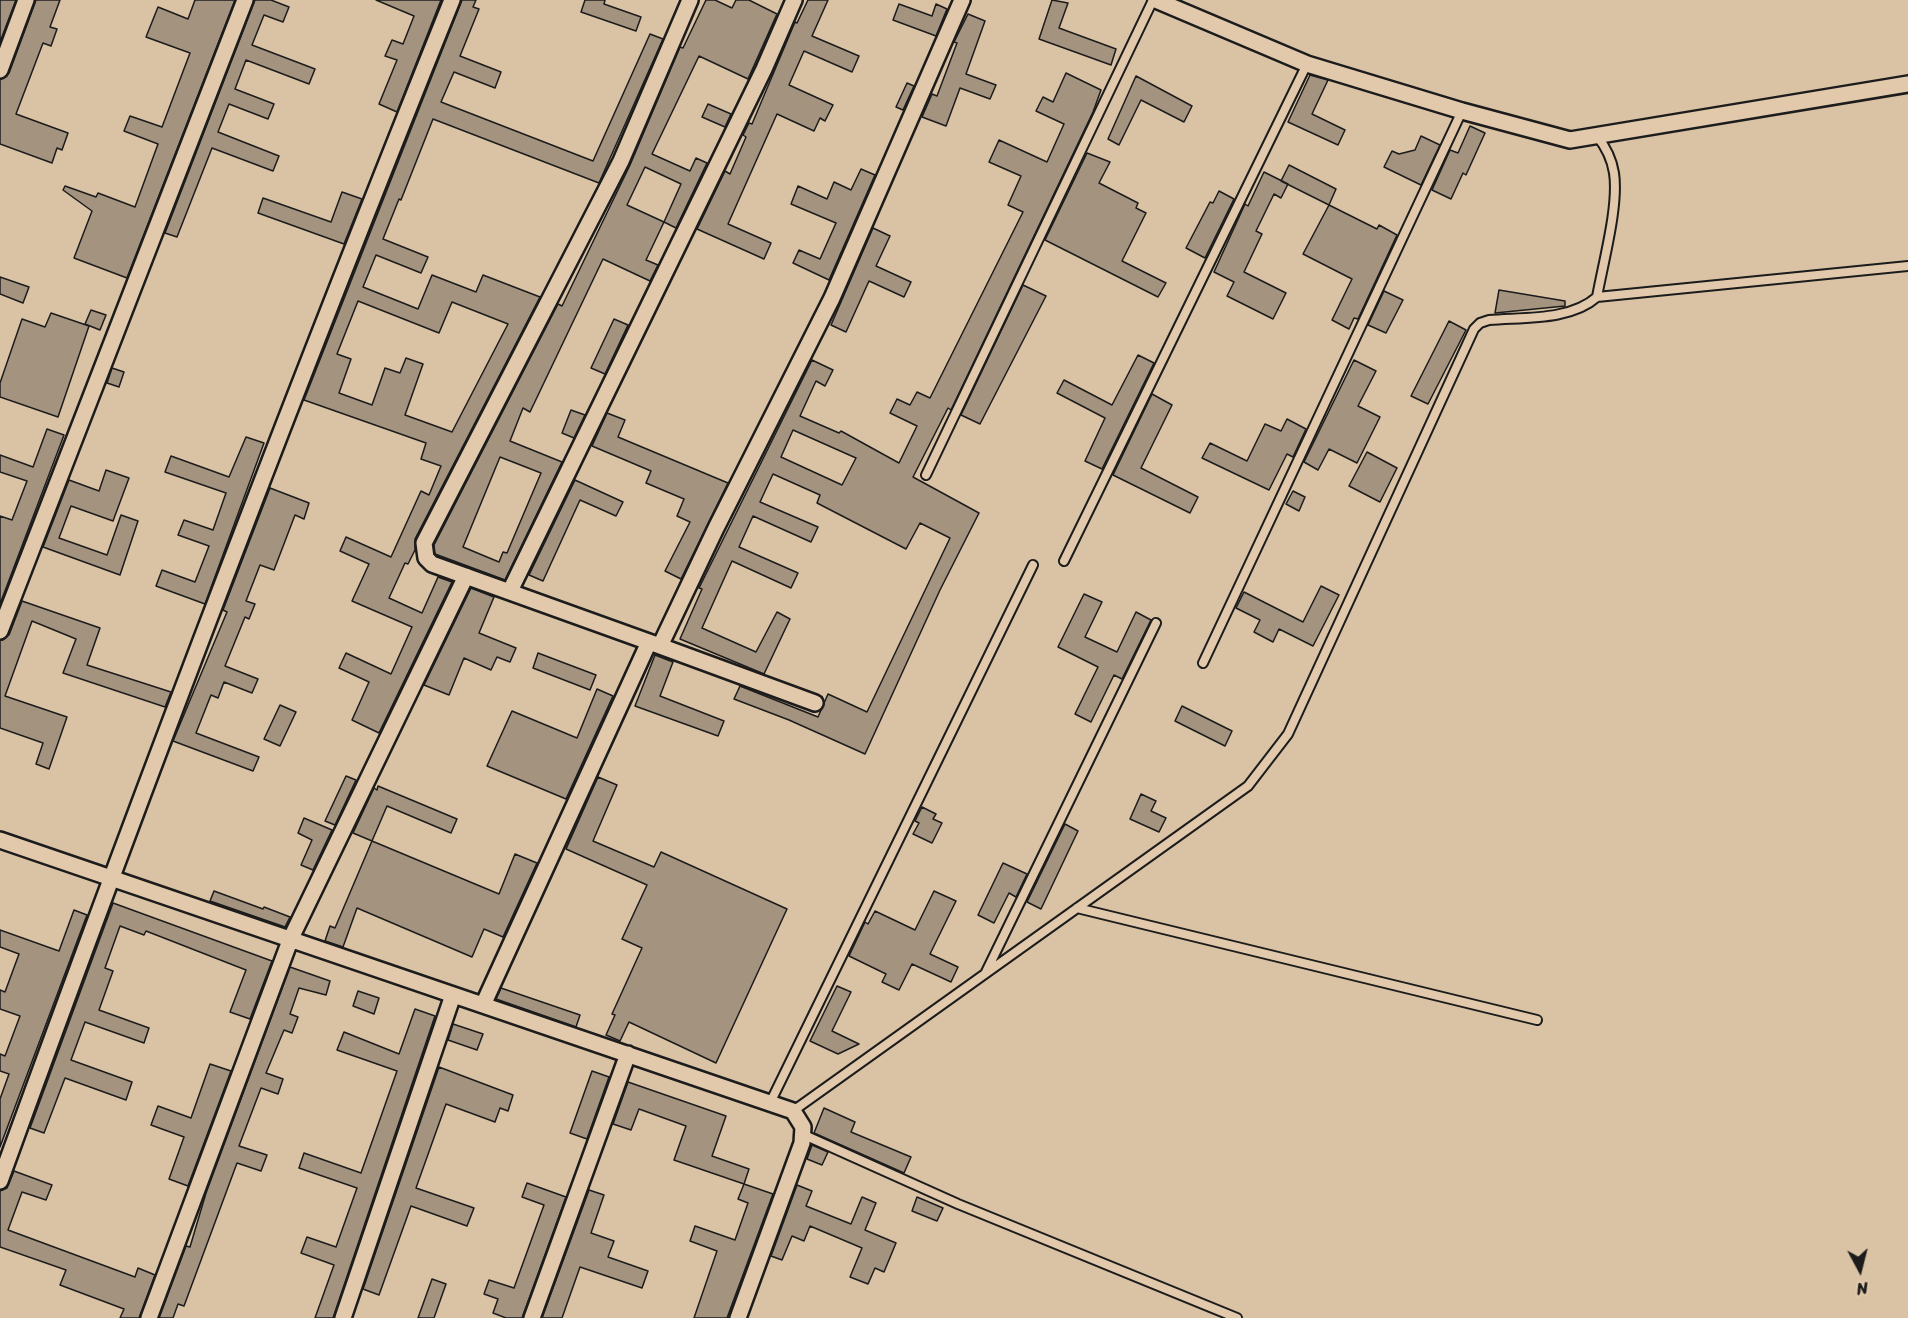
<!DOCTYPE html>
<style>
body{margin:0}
#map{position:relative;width:1908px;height:1318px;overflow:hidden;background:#dac2a5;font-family:Sriracha,sans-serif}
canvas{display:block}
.north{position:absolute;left:1830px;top:1240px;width:60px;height:60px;-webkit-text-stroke:4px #e2c9ab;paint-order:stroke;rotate:173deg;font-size:16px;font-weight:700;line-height:24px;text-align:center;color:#1c1c1c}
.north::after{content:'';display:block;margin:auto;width:21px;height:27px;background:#1c1c1c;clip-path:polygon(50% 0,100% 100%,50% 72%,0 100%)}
</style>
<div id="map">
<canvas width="1908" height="1318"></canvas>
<div class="north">N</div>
</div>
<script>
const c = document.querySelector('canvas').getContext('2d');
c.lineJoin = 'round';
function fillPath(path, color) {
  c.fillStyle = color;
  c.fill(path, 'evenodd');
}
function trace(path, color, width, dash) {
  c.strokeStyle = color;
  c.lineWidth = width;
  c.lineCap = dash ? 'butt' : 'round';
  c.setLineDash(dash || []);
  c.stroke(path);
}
const building = new Path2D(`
 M 0,0 L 16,0 L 0,42 Z
 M 36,0 L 60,0 L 50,27 L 57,29 L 51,46 L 43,43 L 16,114 L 68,133 L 62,150 L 57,148 L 52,163 L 0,144 L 0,80 L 9,73 Z
 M 195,0 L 235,0 L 127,278 L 74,258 L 92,211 L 63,190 L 65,186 L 96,197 L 98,193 L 135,207 L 158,144 L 124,131 L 130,116 L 162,127 L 190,53 L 146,37 L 158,7 L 188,19 Z
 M 255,0 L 271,0 L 289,7 L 283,22 L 264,15 L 252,45 L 315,69 L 309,84 L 246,60 L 235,89 L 274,104 L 268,119 L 229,104 L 218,132 L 279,156 L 273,171 L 212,148 L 177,237 L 165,233 Z
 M 376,0 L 441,0 L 397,112 L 379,104 L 397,60 L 385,56 L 392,40 L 403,44 L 414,16 Z
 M 462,0 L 476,0 L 473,7 L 479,9 L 460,56 L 501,72 L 495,88 L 454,72 L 441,102 L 593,161 L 650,34 L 663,39 L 599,183 L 433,119 L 401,200 L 399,199 L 383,239 L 428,257 L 421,273 L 376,255 L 363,287 L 418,309 L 432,275 L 476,292 L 483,275 L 540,297 L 415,539 L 415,550 L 408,564 L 405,563 L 389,598 L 422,613 L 438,577 L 452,582 L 379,733 L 352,720 L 369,682 L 339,668 L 346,653 L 391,674 L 412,627 L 352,601 L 369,564 L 340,551 L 346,537 L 391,557 L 421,491 L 429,495 L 441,466 L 421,459 L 426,443 L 304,400 ZM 358,301 L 439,333 L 452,302 L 508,324 L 452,432 L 405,415 L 423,364 L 406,358 L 400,373 L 385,368 L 372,405 L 339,393 L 351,359 L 337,354 Z
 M 585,0 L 605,0 L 604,4 L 641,17 L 636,31 L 581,12 Z
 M 706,0 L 715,0 L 732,8 L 736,0 L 749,0 L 777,14 L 748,79 L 699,56 L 652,154 L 690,171 L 696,158 L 707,163 L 676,228 L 664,222 L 646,260 L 658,265 L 650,281 L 603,259 L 530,412 L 523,408 L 510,441 L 562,462 L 505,580 L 435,554 L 434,545 L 558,304 L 562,306 L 630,165 L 680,47 L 683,48 ZM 645,167 L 681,184 L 664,222 L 627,205 ZM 500,457 L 541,473 L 507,553 L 503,552 L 499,562 L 463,547 Z
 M 808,0 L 828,0 L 812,36 L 859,56 L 852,72 L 804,51 L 789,85 L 833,105 L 825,121 L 820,118 L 814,131 L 777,114 L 728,224 L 771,243 L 764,259 L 697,229 L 725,171 L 730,174 L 746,137 L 743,135 L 749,123 L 752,124 L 795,22 L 797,23 Z
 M 1052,0 L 1068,3 L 1059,28 L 1116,49 L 1111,65 L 1039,39 Z
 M 899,4 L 932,16 L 936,4 L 947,9 L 936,36 L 893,20 Z
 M 968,14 L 985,21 L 966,74 L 996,85 L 990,99 L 960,88 L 946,126 L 922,117 L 932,94 L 937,96 L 957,43 L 954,42 Z
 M 1066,73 L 1101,90 L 1093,112 L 951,410 L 948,408 L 913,477 L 979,513 L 940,590 L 865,754 L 789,720 L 734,699 L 740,686 L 818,717 L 828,694 L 867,712 L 950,538 L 920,523 L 906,549 L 817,503 L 820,495 L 773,474 L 760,502 L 818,527 L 811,542 L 753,516 L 739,547 L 798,573 L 791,588 L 732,561 L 702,628 L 756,652 L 777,612 L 790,619 L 764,674 L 680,639 L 702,589 L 699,588 L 812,360 L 833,370 L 825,386 L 816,381 L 800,416 L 839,433 L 841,431 L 899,463 L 917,426 L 890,413 L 897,399 L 910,405 L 917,392 L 930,398 L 1023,212 L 1008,205 L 1021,176 L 989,162 L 999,140 L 1047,162 L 1064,124 L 1036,111 L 1043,97 L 1053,102 ZM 793,430 L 856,458 L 842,485 L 781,457 Z
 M 1310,75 L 1328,80 L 1312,114 L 1345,130 L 1338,145 L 1288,122 Z
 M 1136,76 L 1192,106 L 1184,122 L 1141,100 L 1119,145 L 1108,139 Z
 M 907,83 L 914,86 L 903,110 L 896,107 Z
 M 708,104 L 731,114 L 725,127 L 702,117 Z
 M 1470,126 L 1485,133 L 1466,175 L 1463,173 L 1451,199 L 1432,190 L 1450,150 L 1458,153 Z
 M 1421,136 L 1440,145 L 1421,185 L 1384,167 L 1392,151 L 1399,154 L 1415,150 Z
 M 1087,153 L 1110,162 L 1099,183 L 1138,203 L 1136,208 L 1146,213 L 1122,261 L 1166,283 L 1158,297 L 1045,240 Z
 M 1289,165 L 1336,189 L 1329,205 L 1281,181 Z
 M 861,169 L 875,175 L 829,280 L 793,263 L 799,250 L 820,259 L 836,223 L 791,204 L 798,186 L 827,199 L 834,182 L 851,190 Z
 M 1264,172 L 1288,184 L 1281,198 L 1274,194 L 1256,231 L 1262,234 L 1244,272 L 1286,293 L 1273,319 L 1227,296 L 1234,282 L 1214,272 L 1245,204 L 1248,206 Z
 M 1219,191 L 1234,199 L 1205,258 L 1186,248 L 1210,202 L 1213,203 Z
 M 342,192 L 362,199 L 344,244 L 258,213 L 263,198 L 331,222 Z
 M 1329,205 L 1377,229 L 1379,225 L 1397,235 L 1358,319 L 1354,318 L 1349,329 L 1332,320 L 1352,279 L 1303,254 Z
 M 873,228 L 890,236 L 876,266 L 911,282 L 904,297 L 869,281 L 846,332 L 831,325 Z
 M 0,277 L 29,287 L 23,303 L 0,294 Z
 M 1023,285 L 1046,296 L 980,424 L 961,415 Z
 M 1499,290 L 1565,301 L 1565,306 L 1495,313 Z
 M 1384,291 L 1403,300 L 1386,333 L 1368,325 Z
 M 91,310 L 106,315 L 100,330 L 85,324 Z
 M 51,313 L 89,326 L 58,417 L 0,397 L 0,383 L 22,319 L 45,327 Z
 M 614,319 L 628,325 L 605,374 L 591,368 Z
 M 1449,321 L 1466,330 L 1428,404 L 1411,396 Z
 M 1138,355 L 1154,363 L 1102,469 L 1085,461 L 1105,418 L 1057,393 L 1064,380 L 1112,405 Z
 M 1354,360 L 1376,371 L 1358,406 L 1380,417 L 1357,463 L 1329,449 L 1318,470 L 1304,462 Z
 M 112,368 L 124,372 L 119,387 L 107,383 Z
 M 1152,394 L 1172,405 L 1141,468 L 1198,497 L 1190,513 L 1113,475 Z
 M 571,410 L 585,415 L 574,438 L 562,433 Z
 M 607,413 L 625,420 L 618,437 L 728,483 L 681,579 L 665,571 L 690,522 L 677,516 L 684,499 L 646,483 L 651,471 L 592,446 Z
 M 1287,419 L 1306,429 L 1293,457 L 1287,454 L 1269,490 L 1202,458 L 1210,443 L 1247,461 L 1265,424 L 1281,431 Z
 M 47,429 L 64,435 L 0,604 L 0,516 L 12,520 L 27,481 L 0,472 L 0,455 L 33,467 Z
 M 246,437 L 264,443 L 205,604 L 156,586 L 162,570 L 195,582 L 209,546 L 178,535 L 184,520 L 213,530 L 226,493 L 165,472 L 171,456 L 229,477 Z
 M 1367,452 L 1397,468 L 1380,502 L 1349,486 Z
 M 106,470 L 129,478 L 113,521 L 71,506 L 59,538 L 107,555 L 121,515 L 138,521 L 120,575 L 43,547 L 69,480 L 99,491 Z
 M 575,480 L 623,502 L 616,516 L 580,500 L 543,581 L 529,575 Z
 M 270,488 L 309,503 L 304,519 L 295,515 L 274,570 L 260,565 L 246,601 L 255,604 L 249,619 L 245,617 L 225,666 L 258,679 L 252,693 L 224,682 L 218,698 L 211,695 L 196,733 L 259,757 L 253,771 L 173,741 L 227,612 L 223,610 Z
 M 1293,491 L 1305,497 L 1299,511 L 1286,504 Z
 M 1321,586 L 1339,595 L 1313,646 L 1279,629 L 1273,642 L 1254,632 L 1260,620 L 1236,608 L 1244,592 L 1303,622 Z
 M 471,588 L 494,597 L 479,633 L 516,648 L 510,662 L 497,657 L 491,670 L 464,658 L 449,695 L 424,685 Z
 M 1084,594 L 1102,602 L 1085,637 L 1117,652 L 1136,612 L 1151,620 L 1122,679 L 1114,675 L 1091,722 L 1075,714 L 1098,667 L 1058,647 Z
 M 22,601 L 100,628 L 87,665 L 171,692 L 165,707 L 63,673 L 76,639 L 32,621 L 5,696 L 67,717 L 49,769 L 36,764 L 43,743 L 0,728 L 0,641 L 9,635 Z
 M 538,653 L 596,675 L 590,690 L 533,668 Z
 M 655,655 L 673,662 L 660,696 L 724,721 L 718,736 L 635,706 Z
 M 597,689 L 613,696 L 566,799 L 487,766 L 512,711 L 577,738 Z
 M 280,705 L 296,712 L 280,746 L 264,739 Z
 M 1182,706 L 1232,731 L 1225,746 L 1175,721 Z
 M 346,776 L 356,780 L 335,825 L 325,821 Z
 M 598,777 L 617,785 L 593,841 L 654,867 L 661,852 L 787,909 L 716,1063 L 629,1022 L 620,1041 L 606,1035 L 615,1015 L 612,1014 L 642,948 L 622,939 L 647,885 L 566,849 Z
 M 378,786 L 457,819 L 451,833 L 387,806 L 372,841 L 499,894 L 515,854 L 537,863 L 503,937 L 484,929 L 472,957 L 357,908 L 343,947 L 325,941 L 330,926 L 335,928 L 372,841 L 353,833 L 374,788 L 377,790 Z
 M 1141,794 L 1156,801 L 1151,811 L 1166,818 L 1159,832 L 1130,819 Z
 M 922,807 L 936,814 L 933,819 L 942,823 L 932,843 L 913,834 L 919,823 L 915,821 Z
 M 304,818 L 332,830 L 313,870 L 301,865 L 312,840 L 298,833 Z
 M 1065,824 L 1078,831 L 1041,909 L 1027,902 Z
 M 1003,863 L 1027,874 L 1016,897 L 1009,893 L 994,923 L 978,915 Z
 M 214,891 L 263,909 L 264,907 L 290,917 L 285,927 L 210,901 Z
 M 934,891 L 956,901 L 930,954 L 958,967 L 951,982 L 912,964 L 899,990 L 882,982 L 886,974 L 849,956 L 865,922 L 868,924 L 875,911 L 915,930 Z
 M 113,903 L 272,961 L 250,1019 L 230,1012 L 246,970 L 146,931 L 144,935 L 120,926 L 105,968 L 113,971 L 99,1010 L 149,1028 L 144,1043 L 85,1022 L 71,1060 L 132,1082 L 126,1100 L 65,1078 L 44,1133 L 30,1128 Z
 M 74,910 L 87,915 L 0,1147 L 0,1099 L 9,1074 L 0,1071 L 0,1054 L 5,1056 L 20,1016 L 0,1009 L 0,990 L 5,992 L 19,954 L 0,947 L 0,930 L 59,951 Z
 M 290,967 L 330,981 L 326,995 L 299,988 L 290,1014 L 298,1017 L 292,1033 L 284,1030 L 266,1073 L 283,1079 L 278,1094 L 261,1088 L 239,1146 L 267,1155 L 261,1171 L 237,1163 L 184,1306 L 178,1304 L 173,1318 L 159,1318 L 186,1246 L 190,1247 L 206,1193 Z
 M 837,986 L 851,992 L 832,1031 L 859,1044 L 838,1054 L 810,1041 Z
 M 501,988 L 580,1015 L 576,1027 L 496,999 Z
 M 358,991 L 379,998 L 374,1014 L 353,1006 Z
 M 415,1009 L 435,1016 L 333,1318 L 315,1318 L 334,1265 L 301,1253 L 307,1237 L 336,1247 L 357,1188 L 299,1168 L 304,1153 L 361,1173 L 397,1071 L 337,1050 L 344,1032 L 399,1054 Z
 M 453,1024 L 483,1034 L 477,1050 L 448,1040 Z
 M 210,1064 L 231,1071 L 188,1186 L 169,1179 L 184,1137 L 151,1125 L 158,1106 L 191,1118 Z
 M 439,1067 L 513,1095 L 508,1111 L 500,1108 L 495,1122 L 446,1104 L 416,1188 L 474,1208 L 467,1226 L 411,1206 L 379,1295 L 363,1289 Z
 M 592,1071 L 609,1077 L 587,1139 L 570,1133 Z
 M 628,1082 L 726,1116 L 712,1156 L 749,1169 L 744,1184 L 674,1160 L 686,1126 L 639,1109 L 631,1130 L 613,1124 Z
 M 824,1108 L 855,1122 L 851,1132 L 911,1157 L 904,1173 L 814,1133 Z
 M 812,1145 L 828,1152 L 822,1165 L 807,1159 Z
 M 14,1171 L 52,1185 L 46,1200 L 22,1192 L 8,1230 L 135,1277 L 138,1268 L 155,1275 L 139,1318 L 120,1318 L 124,1309 L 60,1285 L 66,1270 L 0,1247 L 0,1191 L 7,1188 Z
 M 527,1183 L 566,1197 L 522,1318 L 506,1318 L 493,1313 L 498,1299 L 484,1294 L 489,1280 L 514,1288 L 544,1205 L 522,1197 Z
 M 744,1184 L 773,1194 L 727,1318 L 694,1318 L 717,1251 L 690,1241 L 695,1226 L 735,1240 L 748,1203 L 738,1199 Z
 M 797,1185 L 812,1191 L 806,1206 L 851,1224 L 862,1197 L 876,1203 L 865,1230 L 896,1243 L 884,1272 L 875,1268 L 868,1284 L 850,1277 L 862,1248 L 810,1226 L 804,1241 L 792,1236 L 782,1260 L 771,1256 Z
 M 589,1190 L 604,1195 L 591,1233 L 614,1241 L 608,1257 L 648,1271 L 642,1288 L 580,1267 L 562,1318 L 542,1318 Z
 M 917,1197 L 943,1208 L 937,1221 L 912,1211 Z
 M 432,1279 L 446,1284 L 434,1318 L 418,1318 Z`);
fillPath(building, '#a4937f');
trace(building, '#1c1c1c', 1.5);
const service = new Path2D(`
 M 1597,297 L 1908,266
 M 926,475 L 1153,0
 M 1064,561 L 1307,64
 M 1203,663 L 1462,111
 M 1077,908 L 1537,1020
 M 986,972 L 1156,623
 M 770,1103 L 1033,565
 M 793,1111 L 1248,786 L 1288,734 L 1474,329 L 1480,323 L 1489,320 C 1523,317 1570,321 1597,297 C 1603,263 1619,206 1614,173 C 1612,160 1605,146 1597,136
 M 802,1134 L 958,1204 L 1237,1318`);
const minor = new Path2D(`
 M 690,0 L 621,161 L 424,543 L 426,558 L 432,564 L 660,646 L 716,528 L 832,298 L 962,0
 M 1156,0 L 1307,64 L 1462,111 L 1570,140 L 1908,84
 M 0,70 L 26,0
 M 510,591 L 764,69 L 794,0
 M 0,631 L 245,0
 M 660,646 L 815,703
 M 0,840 L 793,1111 L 803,1127 L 802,1143 L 738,1318
 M 483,1005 L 649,642
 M 0,1181 C 144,785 294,391 452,0
 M 149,1318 L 291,938 L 466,576
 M 343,1318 L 453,995
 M 532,1318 L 628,1054`);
trace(service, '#1c1c1c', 12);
trace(minor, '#1c1c1c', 20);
trace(service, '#e2c9ab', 8);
trace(minor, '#e2c9ab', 15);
</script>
